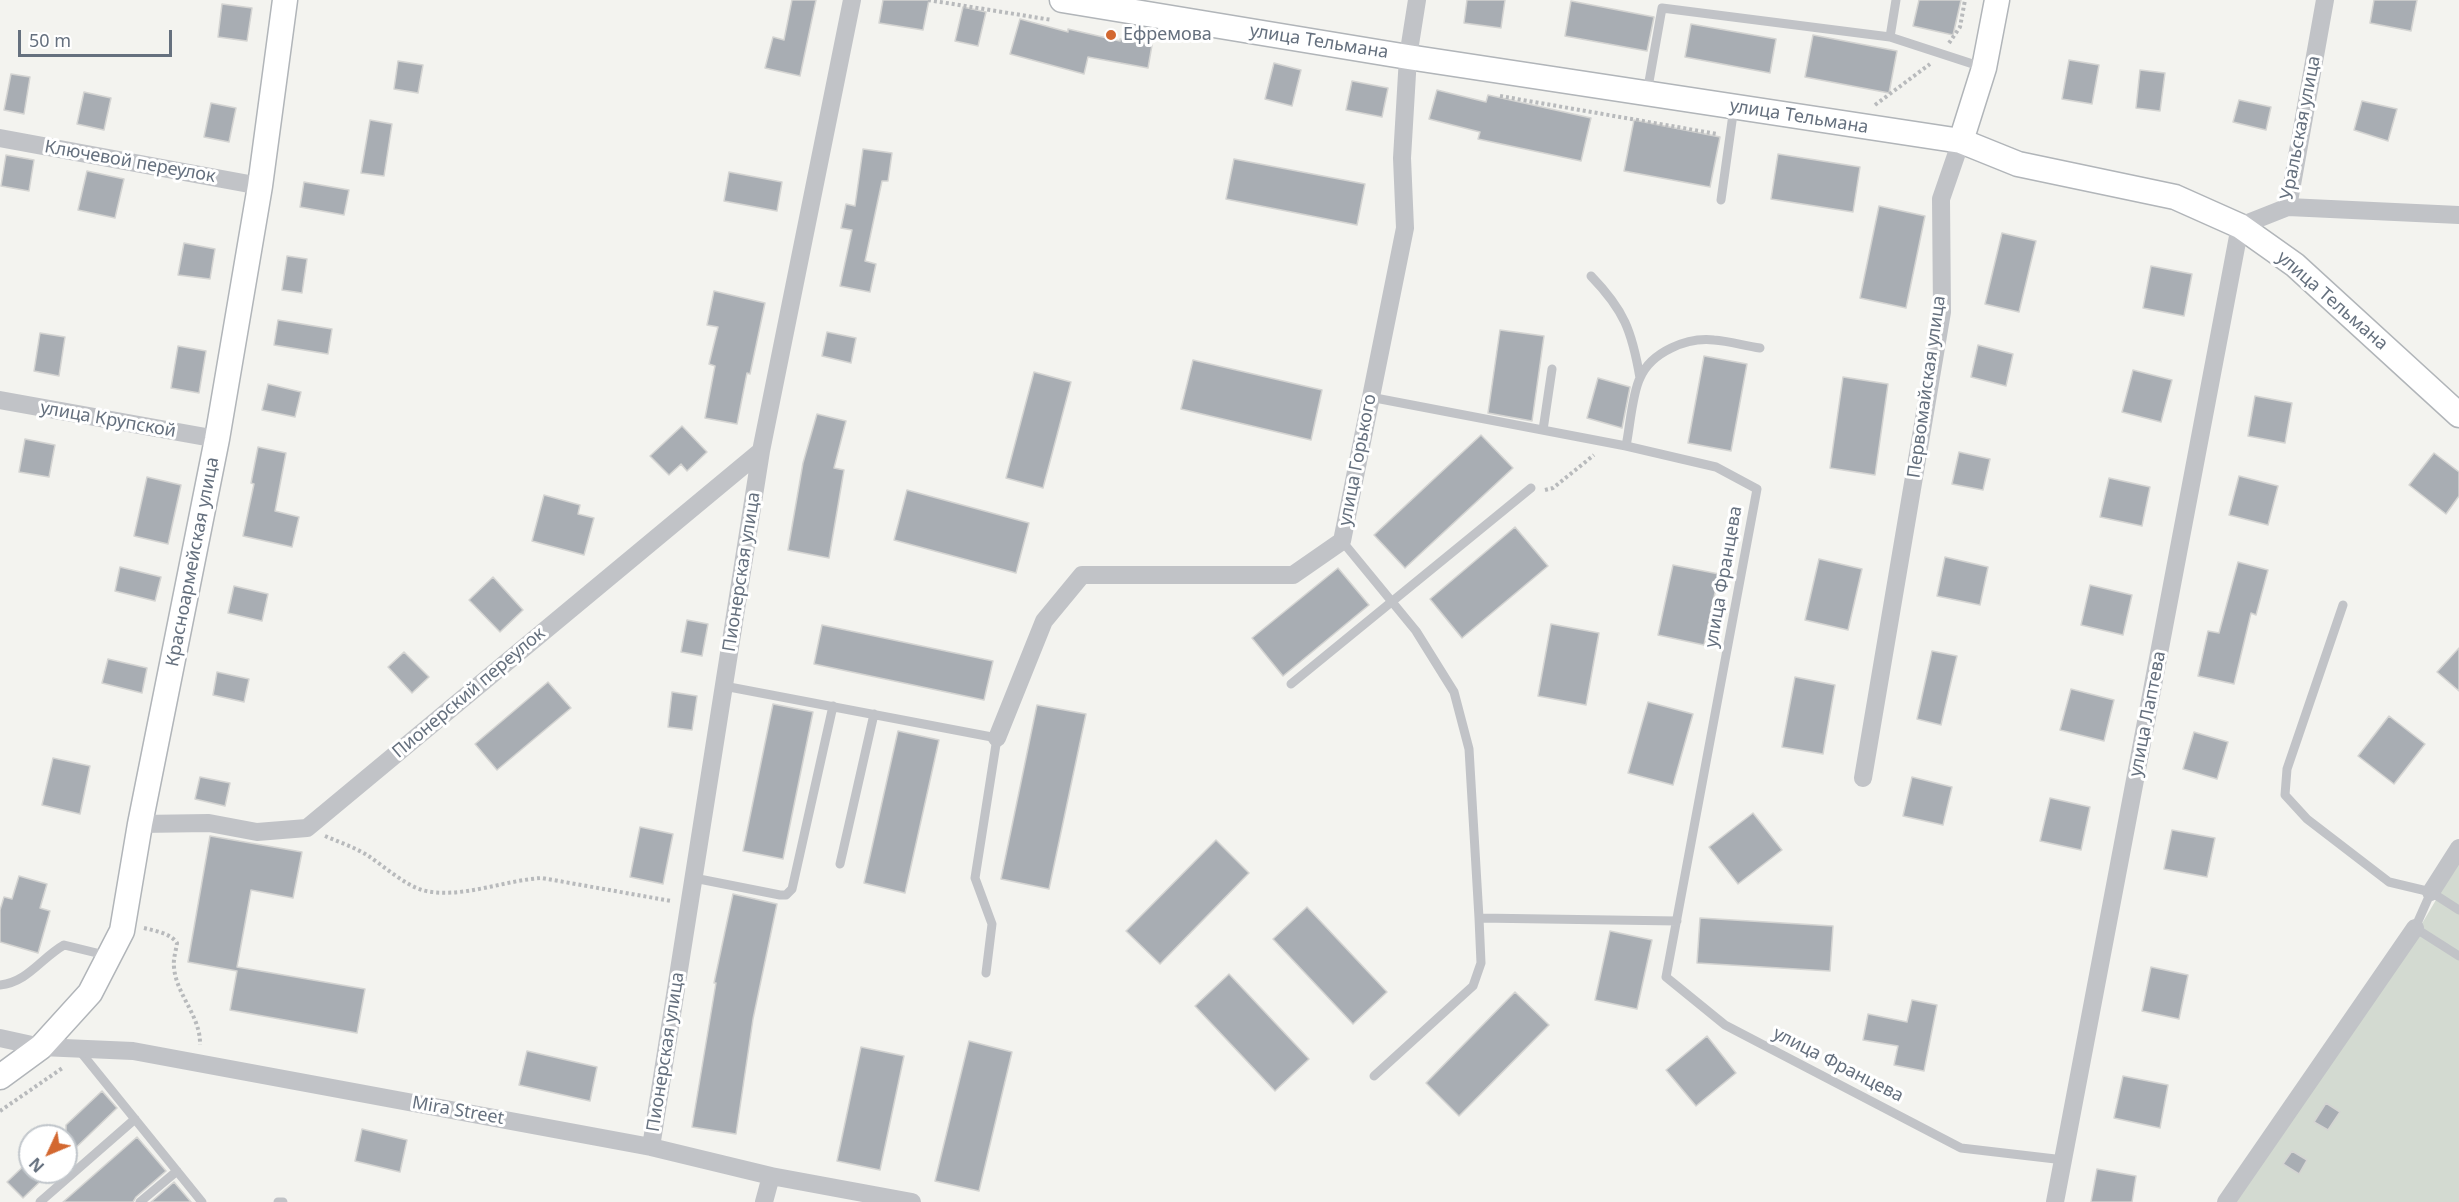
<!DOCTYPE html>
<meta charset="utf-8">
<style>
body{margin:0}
#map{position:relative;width:2459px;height:1202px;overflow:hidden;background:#f3f3ef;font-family:"Noto Sans",sans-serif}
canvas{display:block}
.north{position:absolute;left:18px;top:1124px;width:60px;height:60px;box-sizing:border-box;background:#fff;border:2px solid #c1c6cb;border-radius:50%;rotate:226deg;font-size:16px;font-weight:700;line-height:24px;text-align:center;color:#65707e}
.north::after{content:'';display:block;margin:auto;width:21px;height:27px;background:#d36830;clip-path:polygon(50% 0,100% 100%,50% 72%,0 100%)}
.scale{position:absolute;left:18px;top:30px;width:154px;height:27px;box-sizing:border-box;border:3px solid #65707e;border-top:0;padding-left:8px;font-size:18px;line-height:21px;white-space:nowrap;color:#65707e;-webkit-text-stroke:4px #fff;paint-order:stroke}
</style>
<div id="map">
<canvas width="2459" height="1202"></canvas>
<div class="north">N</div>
<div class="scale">50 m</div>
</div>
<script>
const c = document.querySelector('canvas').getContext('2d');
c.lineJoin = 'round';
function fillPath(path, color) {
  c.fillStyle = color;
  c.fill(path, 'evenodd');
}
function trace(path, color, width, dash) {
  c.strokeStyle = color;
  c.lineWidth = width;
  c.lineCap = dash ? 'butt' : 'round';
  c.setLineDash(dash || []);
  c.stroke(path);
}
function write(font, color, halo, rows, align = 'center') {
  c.font = font + ' "Noto Sans",sans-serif';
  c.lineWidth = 6;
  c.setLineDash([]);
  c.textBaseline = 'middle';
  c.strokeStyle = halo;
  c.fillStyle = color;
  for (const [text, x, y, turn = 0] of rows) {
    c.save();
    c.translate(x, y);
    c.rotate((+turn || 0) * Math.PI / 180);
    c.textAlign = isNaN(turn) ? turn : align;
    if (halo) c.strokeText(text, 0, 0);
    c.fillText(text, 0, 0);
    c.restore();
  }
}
fillPath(new Path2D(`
 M 2459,861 L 2459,1202 L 2236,1202 L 2388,981 Z`), '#d3dad1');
const building = new Path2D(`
 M 792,0 L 816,0 L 800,76 L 765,68 L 773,37 L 784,40 Z
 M 883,0 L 929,0 L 923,30 L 879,23 Z
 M 1467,0 L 1505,0 L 1501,28 L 1464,23 Z
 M 1919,0 L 1961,0 L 1953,35 L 1913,26 Z
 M 2374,0 L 2417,0 L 2411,31 L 2370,23 Z
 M 1571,1 L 1654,17 L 1647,51 L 1565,36 Z
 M 222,4 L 252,8 L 247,41 L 218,37 Z
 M 963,7 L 986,12 L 978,46 L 955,41 Z
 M 1020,19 L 1068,32 L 1068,29 L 1120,41 L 1120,39 L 1152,45 L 1148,68 L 1088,57 L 1084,74 L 1010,54 Z
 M 1691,24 L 1776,39 L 1770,73 L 1685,57 Z
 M 1813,35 L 1897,51 L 1889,93 L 1805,77 Z
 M 2069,60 L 2099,65 L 2092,104 L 2062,99 Z
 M 398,61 L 423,65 L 418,93 L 394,89 Z
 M 1274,63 L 1301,70 L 1292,106 L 1265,99 Z
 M 2140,70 L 2165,73 L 2160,111 L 2136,108 Z
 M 11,74 L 30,77 L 24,114 L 4,110 Z
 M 1352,81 L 1388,88 L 1382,117 L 1346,110 Z
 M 1437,90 L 1486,102 L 1488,95 L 1591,118 L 1581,161 L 1478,139 L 1480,132 L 1429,119 Z
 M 84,92 L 111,98 L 104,130 L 77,124 Z
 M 2239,100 L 2271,107 L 2266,130 L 2233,122 Z
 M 2362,101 L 2397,109 L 2388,141 L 2354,130 Z
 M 211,103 L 236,108 L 229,142 L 204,137 Z
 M 370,120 L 392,124 L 384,176 L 361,173 Z
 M 1634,120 L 1720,137 L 1710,187 L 1624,171 Z
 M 863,149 L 892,153 L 888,181 L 882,181 L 865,261 L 876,264 L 870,292 L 840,286 L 852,230 L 841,228 L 846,204 L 855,206 Z
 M 1778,154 L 1860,167 L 1853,212 L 1771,199 Z
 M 6,155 L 34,160 L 29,191 L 1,186 Z
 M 1234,159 L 1365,184 L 1357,225 L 1226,199 Z
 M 87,171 L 124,179 L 115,218 L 78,210 Z
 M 729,172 L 782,182 L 777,211 L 724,201 Z
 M 304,182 L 349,190 L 344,215 L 300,207 Z
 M 1879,206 L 1925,216 L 1906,308 L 1860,298 Z
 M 2002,233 L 2036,241 L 2019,312 L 1985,304 Z
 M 184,243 L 215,249 L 210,279 L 178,275 Z
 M 287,256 L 307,259 L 302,293 L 282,290 Z
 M 2151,266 L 2192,274 L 2184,316 L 2143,308 Z
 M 714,291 L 765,303 L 750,374 L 747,373 L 737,424 L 705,418 L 715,366 L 709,364 L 718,327 L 707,325 Z
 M 278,320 L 332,329 L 328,354 L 274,345 Z
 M 1500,330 L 1544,336 L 1532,421 L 1488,413 Z
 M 827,332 L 856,338 L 851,363 L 822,356 Z
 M 40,333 L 65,337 L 59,376 L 34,371 Z
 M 1978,345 L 2013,354 L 2006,386 L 1971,377 Z
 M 178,346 L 206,351 L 199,393 L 171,388 Z
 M 1704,356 L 1747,364 L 1731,451 L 1688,443 Z
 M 1193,360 L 1322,390 L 1311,440 L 1181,409 Z
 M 2133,370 L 2172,380 L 2161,422 L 2122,412 Z
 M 1034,372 L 1071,382 L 1043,488 L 1006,478 Z
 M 1843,377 L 1888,384 L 1875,475 L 1830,468 Z
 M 1598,378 L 1630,387 L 1622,428 L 1587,418 Z
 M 268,384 L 301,392 L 295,417 L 262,410 Z
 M 2255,396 L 2292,403 L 2285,443 L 2248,436 Z
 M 817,414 L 846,421 L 834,468 L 844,470 L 829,558 L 788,550 L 803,463 Z
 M 682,426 L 707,452 L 687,471 L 681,464 L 669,475 L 650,456 Z
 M 1481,435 L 1513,468 L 1405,568 L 1374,535 Z
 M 25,439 L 55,445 L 49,477 L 19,472 Z
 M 258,447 L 286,453 L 275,511 L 299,517 L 292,547 L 243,536 L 254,484 L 251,483 Z
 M 1959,452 L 1990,459 L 1983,490 L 1952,484 Z
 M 2434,453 L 2459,472 L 2459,496 L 2446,514 L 2409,485 Z
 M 2239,476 L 2278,486 L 2268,525 L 2229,515 Z
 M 147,477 L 181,485 L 168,544 L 134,536 Z
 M 2109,478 L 2150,487 L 2142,526 L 2100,517 Z
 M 907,490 L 1029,523 L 1016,573 L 894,540 Z
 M 544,495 L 580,505 L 578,514 L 594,518 L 584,555 L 532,541 Z
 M 1515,527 L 1548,566 L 1462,638 L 1430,599 Z
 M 1945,557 L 1988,567 L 1980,605 L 1937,596 Z
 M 1819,559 L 1862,569 L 1848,630 L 1805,620 Z
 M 2238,562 L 2268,570 L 2256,615 L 2251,613 L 2234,684 L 2198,676 L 2208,631 L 2219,633 Z
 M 1673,565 L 1719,574 L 1704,645 L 1658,635 Z
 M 120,567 L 161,577 L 155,601 L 115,591 Z
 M 1338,568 L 1369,605 L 1283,676 L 1252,638 Z
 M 493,577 L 523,610 L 500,632 L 469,600 Z
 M 2090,585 L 2132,595 L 2123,635 L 2081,625 Z
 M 234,586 L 268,594 L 262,621 L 228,613 Z
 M 687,620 L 708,624 L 702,656 L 681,652 Z
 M 1551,624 L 1599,633 L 1586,705 L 1538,696 Z
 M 822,625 L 993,661 L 984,700 L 814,664 Z
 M 2459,648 L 2459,691 L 2437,672 Z
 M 1932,651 L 1957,656 L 1941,725 L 1917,719 Z
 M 404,652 L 429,677 L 412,693 L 388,667 Z
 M 108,659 L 147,668 L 142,693 L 102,683 Z
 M 217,672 L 249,679 L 244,702 L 213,695 Z
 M 1795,677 L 1835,685 L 1823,754 L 1782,747 Z
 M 548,682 L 571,708 L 497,770 L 475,744 Z
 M 2071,689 L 2114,700 L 2104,741 L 2060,730 Z
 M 672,692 L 697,696 L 692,730 L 668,727 Z
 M 1648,702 L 1693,714 L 1673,785 L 1628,773 Z
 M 773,704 L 813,712 L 783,859 L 743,851 Z
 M 1037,705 L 1086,714 L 1049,889 L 1001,879 Z
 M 2389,716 L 2425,744 L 2394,784 L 2358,756 Z
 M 898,731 L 939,740 L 905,893 L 864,883 Z
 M 2194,732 L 2228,742 L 2217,779 L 2183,769 Z
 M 53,758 L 90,766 L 80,814 L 42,805 Z
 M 200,777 L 230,783 L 225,806 L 195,799 Z
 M 1912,777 L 1952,787 L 1943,825 L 1903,816 Z
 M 2050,798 L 2090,807 L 2081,850 L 2040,841 Z
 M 1753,813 L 1782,850 L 1738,884 L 1709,847 Z
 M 640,827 L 673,834 L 663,884 L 630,877 Z
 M 2172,830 L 2215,838 L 2207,877 L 2164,869 Z
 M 210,836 L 302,852 L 293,898 L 251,890 L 237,967 L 365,989 L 357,1033 L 230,1010 L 237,971 L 188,962 Z
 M 1216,840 L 1249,873 L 1160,964 L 1126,931 Z
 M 19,876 L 47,884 L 40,908 L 50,911 L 38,953 L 0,942 L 0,910 L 4,897 L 12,899 Z
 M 733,894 L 777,904 L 753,1019 L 736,1134 L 692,1127 L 716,983 L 714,983 Z
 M 1307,907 L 1387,992 L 1353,1024 L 1273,939 Z
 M 1700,918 L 1833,926 L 1830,971 L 1697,963 Z
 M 1610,931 L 1652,940 L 1637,1009 L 1595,1000 Z
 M 2151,967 L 2188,975 L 2179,1019 L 2142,1011 Z
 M 1229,974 L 1309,1059 L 1275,1091 L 1195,1006 Z
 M 1515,992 L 1549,1025 L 1459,1116 L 1426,1083 Z
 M 1912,1000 L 1937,1005 L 1924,1071 L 1894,1065 L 1898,1046 L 1863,1040 L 1868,1014 L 1907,1022 Z
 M 1707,1036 L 1736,1073 L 1696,1106 L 1666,1070 Z
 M 969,1041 L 1012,1052 L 979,1191 L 935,1181 Z
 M 861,1047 L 904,1056 L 880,1170 L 837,1161 Z
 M 527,1051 L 597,1067 L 590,1101 L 519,1085 Z
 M 2123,1076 L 2168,1085 L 2160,1128 L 2114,1118 Z
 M 102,1091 L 117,1108 L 66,1157 L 66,1125 Z
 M 2326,1103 L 2340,1112 L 2328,1130 L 2314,1122 Z
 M 362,1129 L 407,1140 L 400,1172 L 355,1161 Z
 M 137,1137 L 166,1171 L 136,1197 L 133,1202 L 63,1202 Z
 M 2292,1151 L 2307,1160 L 2299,1174 L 2283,1164 Z
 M 30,1160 L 30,1172 L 50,1172 L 23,1198 L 7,1182 Z
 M 2097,1169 L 2136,1176 L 2132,1202 L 2091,1202 Z
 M 174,1182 L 191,1202 L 151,1202 Z`);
fillPath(building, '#a8adb3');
trace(building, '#d4d4d2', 1.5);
const secondary = new Path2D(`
 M 1062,0 L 1408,57 L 1961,141 L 2018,164 L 2175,197 L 2240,226 L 2295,265 L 2459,415
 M 1961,141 L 1984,68 L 1997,0
 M 0,1077 L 41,1047 L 90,993 L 122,931 L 140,824 L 217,439 L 260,186 L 285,0`);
trace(secondary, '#b1b5b9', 27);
trace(new Path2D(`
 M 928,0 L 1052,20
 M 1949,43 L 1960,27 L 1965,0
 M 1500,96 L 1717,134
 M 1875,105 L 1930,64
 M 1545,490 L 1553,488 L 1594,455
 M 325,836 C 339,842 354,847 367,855 C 384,866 403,884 422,890 C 459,900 504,880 542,878 L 671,901
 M 144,928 C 156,931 170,933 177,943 C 176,951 173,959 174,967 C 176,995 201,1016 200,1045
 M 0,1111 L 64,1067`), '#b8babc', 4, [3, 3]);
trace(new Path2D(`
 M 1890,37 L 1896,0
 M 1647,93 L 1662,8 L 1890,37 L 1982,67
 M 1721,200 L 1734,107
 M 1591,276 C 1624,310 1632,331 1640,378
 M 1370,397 L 1626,446 L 1716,467 L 1757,489 L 1666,977 L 1725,1025 L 1961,1148 L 2064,1160
 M 1543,430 L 1552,369
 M 1626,446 C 1630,427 1632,394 1640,378 C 1651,352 1687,337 1714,340 C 1729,341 1745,346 1760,348
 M 1342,541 L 1416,631 L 1454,692 L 1469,749 L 1479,918 L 1481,963 L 1473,986 L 1374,1076
 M 2343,605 L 2287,769 L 2285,795 L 2307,819 L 2389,882 L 2431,892 L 2459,910
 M 1291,684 L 1531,488
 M 724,686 L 997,738 L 975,878 L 992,924 L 986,973
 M 840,864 L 874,714
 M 694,878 L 780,895 L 786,895 L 792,889 L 833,706
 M 2431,892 L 2415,928 L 2459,956
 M 1479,918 L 1677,921
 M 0,985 C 28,982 41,958 64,945 L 109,956
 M 79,1050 L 202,1202
 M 40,1202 L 135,1119
 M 140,1202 L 177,1171
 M 278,1202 L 283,1202`), '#c1c3c7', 9);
trace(new Path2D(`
 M 0,138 L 260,186
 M 2288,207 L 2459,215
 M 0,400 L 217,439
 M 997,738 L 1044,621 L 1082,575 L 1293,575 L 1342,541 L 1405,228 L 1402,158 L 1408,57 L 1417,0
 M 1863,778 L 1942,312 L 1941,199 L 1961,141
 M 140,824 L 209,823 L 257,832 L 307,828 L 761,451
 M 2431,892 L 2459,848
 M 0,1038 L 41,1047 L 133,1051 L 651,1147 L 771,1176 L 912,1202
 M 651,1147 L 761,451 L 852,0
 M 764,1202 L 771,1176
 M 2055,1202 L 2240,226 L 2288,207 L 2325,0
 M 2226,1202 L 2415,928`), '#c1c3c7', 18);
trace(secondary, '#fff', 24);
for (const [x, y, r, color] of [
 [1111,35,6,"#d36830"]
]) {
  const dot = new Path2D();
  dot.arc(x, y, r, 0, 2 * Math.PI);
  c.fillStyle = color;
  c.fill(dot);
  trace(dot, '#fff', 2);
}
write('18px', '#65707e', '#fff', [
 ["Ефремова",1123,35]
], 'left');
write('18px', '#65707e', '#fff', [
 ["улица Тельмана",1319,42,9],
 ["улица Тельмана",1799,117,9],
 ["Уральская улица",2301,128,-79],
 ["Ключевой переулок",130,162,10],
 ["улица Тельмана",2332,301,41],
 ["Первомайская улица",1927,387,-82],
 ["улица Крупской",108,420,10],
 ["улица Горького",1358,460,-79],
 ["Красноармейская улица",193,562,-79],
 ["Пионерская улица",742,572,-81],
 ["улица Францева",1724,577,-80],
 ["Пионерский переулок",469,693,-40],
 ["улица Лаптева",2148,714,-79],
 ["Пионерская улица",666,1052,-81],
 ["улица Францева",1838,1065,27],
 ["Mira Street",458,1111,10]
]);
</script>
